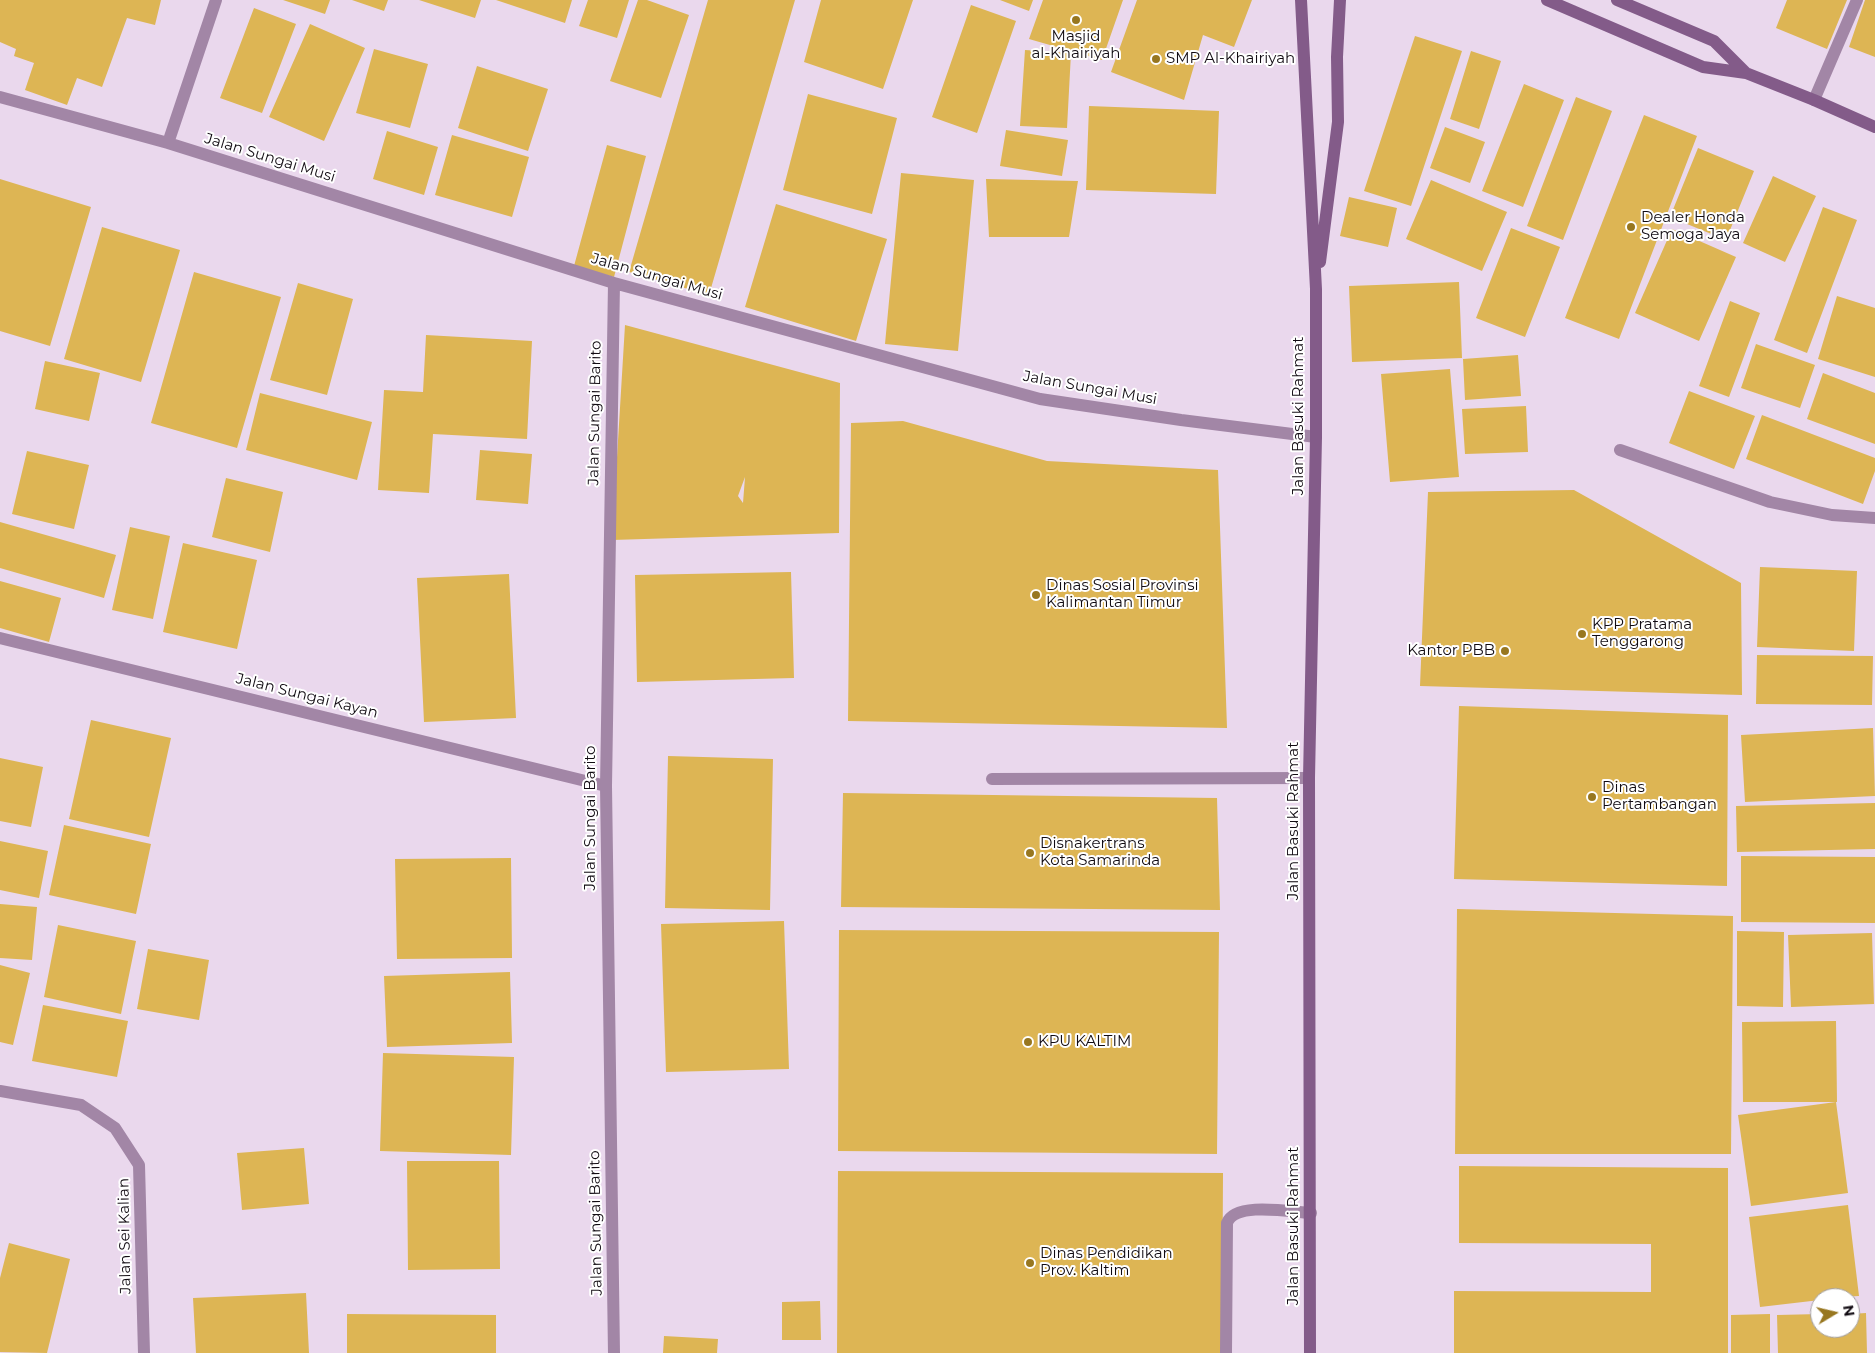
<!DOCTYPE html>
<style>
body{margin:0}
#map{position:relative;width:1875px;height:1353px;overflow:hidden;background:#ead8ed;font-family:Montserrat,sans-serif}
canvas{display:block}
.north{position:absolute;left:1810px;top:1288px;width:50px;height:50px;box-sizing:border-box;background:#fff;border:1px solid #a09da0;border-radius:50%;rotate:81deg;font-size:14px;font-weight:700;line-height:20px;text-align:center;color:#110b12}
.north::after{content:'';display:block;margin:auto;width:18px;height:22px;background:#987720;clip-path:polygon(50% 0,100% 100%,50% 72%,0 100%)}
</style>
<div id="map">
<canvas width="1875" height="1353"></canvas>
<div class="north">N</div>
</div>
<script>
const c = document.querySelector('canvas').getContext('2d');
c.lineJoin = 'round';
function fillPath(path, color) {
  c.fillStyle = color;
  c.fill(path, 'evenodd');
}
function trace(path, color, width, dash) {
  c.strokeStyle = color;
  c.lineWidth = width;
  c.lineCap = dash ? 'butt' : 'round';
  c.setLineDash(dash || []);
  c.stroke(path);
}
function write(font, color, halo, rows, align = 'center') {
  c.font = font + ' Montserrat,sans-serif';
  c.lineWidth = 4;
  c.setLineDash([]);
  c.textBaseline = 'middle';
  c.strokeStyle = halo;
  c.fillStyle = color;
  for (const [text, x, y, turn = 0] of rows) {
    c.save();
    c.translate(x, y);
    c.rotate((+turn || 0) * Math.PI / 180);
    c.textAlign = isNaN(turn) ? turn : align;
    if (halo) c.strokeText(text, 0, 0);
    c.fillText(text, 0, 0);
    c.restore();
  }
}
fillPath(new Path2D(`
 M 0,0 L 161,0 L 155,25 L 127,18 L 102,87 L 77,78 L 67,105 L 25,90 L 34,63 L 14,56 L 16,49 L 0,42 Z
 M 283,0 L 330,0 L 325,14 Z
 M 352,0 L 388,0 L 384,11 Z
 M 419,0 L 481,0 L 475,18 Z
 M 496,0 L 572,0 L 565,23 Z
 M 588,0 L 629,0 L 617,38 L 579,26 Z
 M 638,0 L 647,0 L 689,15 L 661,98 L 610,81 Z
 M 708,0 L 795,0 L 709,295 L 629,272 Z
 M 821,0 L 913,0 L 883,89 L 804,62 Z
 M 1000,0 L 1033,0 L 1029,11 Z
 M 1043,0 L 1123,0 L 1102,60 L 1029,39 Z
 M 1137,0 L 1252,0 L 1234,47 L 1203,35 L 1184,100 L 1111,72 Z
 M 1787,0 L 1847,0 L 1827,49 L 1776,28 Z
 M 1865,0 L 1875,0 L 1875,57 L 1849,47 Z
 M 971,5 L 1016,21 L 977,133 L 932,117 Z
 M 254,8 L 296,24 L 262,113 L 220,98 Z
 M 310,24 L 365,48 L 324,141 L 269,117 Z
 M 1415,36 L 1462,51 L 1411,206 L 1364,191 Z
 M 374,49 L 428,64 L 410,128 L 356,113 Z
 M 1025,50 L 1071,53 L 1067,128 L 1020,126 Z
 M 1471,51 L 1501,61 L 1479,129 L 1450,119 Z
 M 477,66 L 548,89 L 528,151 L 458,128 Z
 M 1524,84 L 1564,100 L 1523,207 L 1482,191 Z
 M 808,94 L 897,118 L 872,214 L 783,190 Z
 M 1576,97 L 1612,111 L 1563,240 L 1527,226 Z
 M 1089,106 L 1219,111 L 1216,194 L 1086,190 Z
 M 1644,115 L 1697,136 L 1619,339 L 1565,318 Z
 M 1445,127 L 1485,142 L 1470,183 L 1430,168 Z
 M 1006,130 L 1068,140 L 1062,176 L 1000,166 Z
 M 387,131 L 438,147 L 424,195 L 373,179 Z
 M 452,135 L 529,157 L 512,217 L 435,195 Z
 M 607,145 L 646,156 L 614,277 L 574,266 Z
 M 1698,148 L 1754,171 L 1726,240 L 1670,217 Z
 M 901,173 L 974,180 L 958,351 L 885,344 Z
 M 1773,176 L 1816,196 L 1785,262 L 1743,243 Z
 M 0,179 L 91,207 L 50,346 L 0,331 Z
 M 986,179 L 1078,181 L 1069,237 L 989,237 Z
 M 1431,180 L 1507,212 L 1482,271 L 1406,239 Z
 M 1349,197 L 1397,208 L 1388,247 L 1340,236 Z
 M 776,204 L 887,239 L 856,341 L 745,307 Z
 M 1823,207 L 1857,220 L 1807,353 L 1774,340 Z
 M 102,227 L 180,250 L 141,382 L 64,359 Z
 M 1511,228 L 1560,247 L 1525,337 L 1476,318 Z
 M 1672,229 L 1736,257 L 1699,341 L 1635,313 Z
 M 194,272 L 281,297 L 237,448 L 151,423 Z
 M 1459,282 L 1462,358 L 1352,362 L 1349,286 Z
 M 298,283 L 353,299 L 327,395 L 270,380 Z
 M 1837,296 L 1875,308 L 1875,377 L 1818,359 Z
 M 1730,301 L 1760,313 L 1729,397 L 1699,386 Z
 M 625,325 L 840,383 L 839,533 L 612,540 ZM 745,477 L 743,503 L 738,496 Z
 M 426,335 L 532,341 L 527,439 L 433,434 L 429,493 L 378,490 L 384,390 L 423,392 Z
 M 1756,344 L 1815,365 L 1800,408 L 1741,388 Z
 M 1518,355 L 1521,396 L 1465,400 L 1463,359 Z
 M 45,361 L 100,373 L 89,421 L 35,409 Z
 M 1450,369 L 1459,477 L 1390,482 L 1381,374 Z
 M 1823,373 L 1875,393 L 1875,444 L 1807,419 Z
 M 1689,391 L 1755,416 L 1734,469 L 1669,443 Z
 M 260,393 L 372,422 L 357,480 L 246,450 Z
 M 1526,406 L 1528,452 L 1465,454 L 1462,409 Z
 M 1762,415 L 1875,458 L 1875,471 L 1863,504 L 1746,459 Z
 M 903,421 L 1047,461 L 1218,470 L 1227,728 L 848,721 L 851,423 Z
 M 480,450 L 532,454 L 528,504 L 476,500 Z
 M 27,451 L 89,465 L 74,529 L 12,514 Z
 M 226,478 L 283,492 L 270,552 L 212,537 Z
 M 1574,490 L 1741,583 L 1742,695 L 1420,686 L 1428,492 Z
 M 0,522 L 116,555 L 104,598 L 0,568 Z
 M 130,527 L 170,536 L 153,619 L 112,610 Z
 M 183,543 L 257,560 L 237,649 L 163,632 Z
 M 1760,567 L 1857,571 L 1854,651 L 1757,647 Z
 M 791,572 L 794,678 L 637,682 L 635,575 Z
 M 509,574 L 516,718 L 424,722 L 417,578 Z
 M 0,581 L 61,598 L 49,642 L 0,628 Z
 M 1757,655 L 1873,656 L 1872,705 L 1756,704 Z
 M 1459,706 L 1728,715 L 1727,886 L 1454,879 Z
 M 91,720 L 171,738 L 149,837 L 69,819 Z
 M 1873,728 L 1875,796 L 1745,802 L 1741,735 Z
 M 668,756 L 773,759 L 770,910 L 665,908 Z
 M 0,758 L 43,767 L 31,827 L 0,821 Z
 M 843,793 L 1217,798 L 1220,910 L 841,907 Z
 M 1875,803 L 1875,849 L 1737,852 L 1736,806 Z
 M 64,825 L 151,844 L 136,914 L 49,895 Z
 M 0,841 L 48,851 L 39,898 L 0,890 Z
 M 1741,856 L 1875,857 L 1875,923 L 1741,922 Z
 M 511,858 L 512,958 L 397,959 L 395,859 Z
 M 0,904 L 37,907 L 32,960 L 0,958 Z
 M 1457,909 L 1733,916 L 1731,1154 L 1455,1154 Z
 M 784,921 L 789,1069 L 666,1072 L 661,924 Z
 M 58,925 L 136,941 L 121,1014 L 44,997 Z
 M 839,930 L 1219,932 L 1217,1154 L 838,1151 Z
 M 1737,931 L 1784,932 L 1783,1007 L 1737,1006 Z
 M 1872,933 L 1874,1004 L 1791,1007 L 1788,935 Z
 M 148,949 L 209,960 L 199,1020 L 137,1009 Z
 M 0,965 L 30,973 L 13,1045 L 0,1042 Z
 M 510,972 L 512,1043 L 387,1047 L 384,976 Z
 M 43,1005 L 128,1021 L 117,1077 L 32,1061 Z
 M 1836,1021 L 1837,1102 L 1743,1102 L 1742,1022 Z
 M 383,1053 L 514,1057 L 511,1155 L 380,1151 Z
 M 1836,1102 L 1848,1193 L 1751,1206 L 1738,1115 Z
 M 304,1148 L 309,1204 L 242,1210 L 237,1153 Z
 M 407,1161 L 499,1161 L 500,1269 L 408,1270 Z
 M 1459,1166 L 1728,1168 L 1728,1353 L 1454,1353 L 1454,1291 L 1651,1292 L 1651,1244 L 1459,1243 Z
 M 838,1171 L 1223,1173 L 1222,1353 L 837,1353 Z
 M 1848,1205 L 1859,1296 L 1820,1298 L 1820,1300 L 1760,1307 L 1749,1217 Z
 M 9,1243 L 70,1259 L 47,1353 L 0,1352 L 0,1278 Z
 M 306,1293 L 309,1353 L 196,1353 L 193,1298 Z
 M 820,1301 L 821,1340 L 782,1340 L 782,1302 Z
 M 1866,1313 L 1867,1353 L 1778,1353 L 1777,1315 L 1820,1314 L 1820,1328 L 1850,1328 L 1850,1314 Z
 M 347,1314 L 496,1315 L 496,1353 L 347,1353 Z
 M 1770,1314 L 1770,1353 L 1731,1353 L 1731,1315 Z
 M 664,1336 L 718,1339 L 717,1353 L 663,1353 Z`), '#ddb554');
trace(new Path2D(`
 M 1620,450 L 1770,502 L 1832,515 L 1875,518
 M 992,779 L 1309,778
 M 1226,1353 L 1227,1223 C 1235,1201 1291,1212 1311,1213`), '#a286a6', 12);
trace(new Path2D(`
 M 0,97 L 168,143 L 614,283 L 1040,399 L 1181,420 L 1316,437
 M 1814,100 L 1857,0
 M 168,143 L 216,0
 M 614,283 L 606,786 L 614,1353
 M 0,638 L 606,786
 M 0,1091 L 81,1105 L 115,1128 L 139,1165 L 144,1353`), '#a286a6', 12);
trace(new Path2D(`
 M 1301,0 L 1316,289 L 1316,437 L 1309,778 L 1310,1353
 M 1547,0 L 1703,67 L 1746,73 L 1814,100 L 1875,127
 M 1617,0 L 1714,41 L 1746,73
 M 1320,262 L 1338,122 L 1337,57 L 1340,0`), '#835b89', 12);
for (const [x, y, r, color] of [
 [1076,20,5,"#987720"],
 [1156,59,5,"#987720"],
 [1631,227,5,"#987720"],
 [1036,595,5,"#987720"],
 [1582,634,5,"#987720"],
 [1505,651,5,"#987720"],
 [1592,797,5,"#987720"],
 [1030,853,5,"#987720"],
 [1028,1042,5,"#987720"],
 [1030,1263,5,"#987720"]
]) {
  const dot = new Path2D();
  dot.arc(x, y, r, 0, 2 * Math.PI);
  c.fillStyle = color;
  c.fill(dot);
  trace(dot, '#fff', 2);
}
write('15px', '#110b12', '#fff', [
 ["Masjid",1076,37,"center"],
 ["al-Khairiyah",1076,54,"center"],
 ["SMP Al-Khairiyah",1166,59],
 ["Dealer Honda",1641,218],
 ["Semoga Jaya",1641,235],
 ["Dinas Sosial Provinsi",1046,586],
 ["Kalimantan Timur",1046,603],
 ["KPP Pratama",1592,625],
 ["Tenggarong",1592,642],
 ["Kantor PBB",1495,651,"right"],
 ["Dinas",1602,788],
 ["Pertambangan",1602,805],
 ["Disnakertrans",1040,844],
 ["Kota Samarinda",1040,861],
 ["KPU KALTIM",1038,1042],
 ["Dinas Pendidikan",1040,1254],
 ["Prov. Kaltim",1040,1271]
], 'left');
write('15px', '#110b12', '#fff', [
 ["Jalan Sungai Musi",270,158,17],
 ["Jalan Sungai Musi",657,277,16],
 ["Jalan Sungai Musi",1090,388,10],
 ["Jalan Sungai Barito",595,413,-89],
 ["Jalan Basuki Rahmat",1299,416,-90],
 ["Jalan Sungai Kayan",307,696,14],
 ["Jalan Sungai Barito",591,818,-90],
 ["Jalan Basuki Rahmat",1294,821,-90],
 ["Jalan Sungai Barito",596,1223,-91],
 ["Jalan Basuki Rahmat",1294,1226,-90],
 ["Jalan Sei Kalian",125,1236,-91]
]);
</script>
